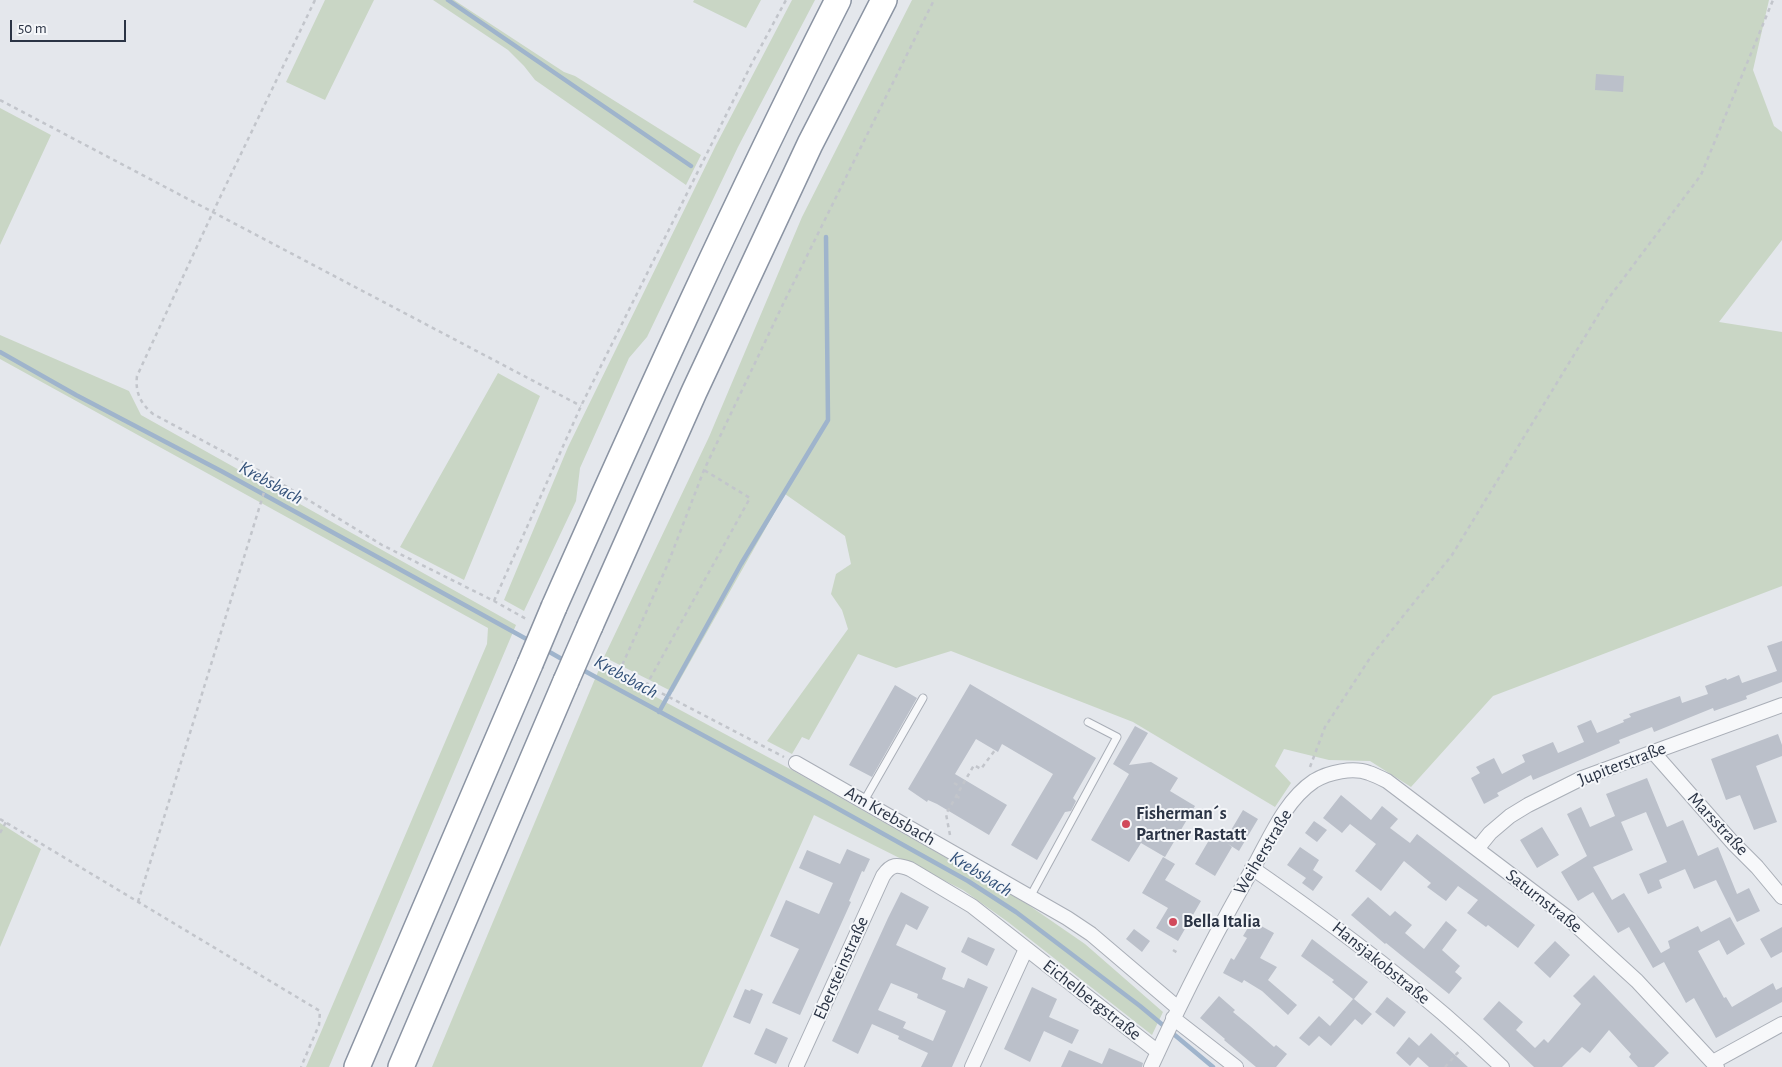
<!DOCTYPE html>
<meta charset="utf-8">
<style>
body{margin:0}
#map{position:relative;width:1782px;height:1067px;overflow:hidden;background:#e4e7ec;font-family:"Alegreya Sans",sans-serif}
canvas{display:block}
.scale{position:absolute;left:10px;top:20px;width:116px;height:22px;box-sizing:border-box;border:2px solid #2b3445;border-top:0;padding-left:6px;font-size:15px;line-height:18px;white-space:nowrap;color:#2b3445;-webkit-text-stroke:4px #f4f6f9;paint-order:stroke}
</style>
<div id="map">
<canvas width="1782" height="1067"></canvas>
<div class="scale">50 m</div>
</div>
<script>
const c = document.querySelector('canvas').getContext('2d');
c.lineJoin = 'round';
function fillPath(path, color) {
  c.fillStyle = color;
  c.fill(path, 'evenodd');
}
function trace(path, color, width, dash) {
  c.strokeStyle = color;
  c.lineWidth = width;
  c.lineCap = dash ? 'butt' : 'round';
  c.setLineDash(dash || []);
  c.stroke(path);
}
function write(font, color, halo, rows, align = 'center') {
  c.font = font + ' "Alegreya Sans",sans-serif';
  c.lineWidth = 4;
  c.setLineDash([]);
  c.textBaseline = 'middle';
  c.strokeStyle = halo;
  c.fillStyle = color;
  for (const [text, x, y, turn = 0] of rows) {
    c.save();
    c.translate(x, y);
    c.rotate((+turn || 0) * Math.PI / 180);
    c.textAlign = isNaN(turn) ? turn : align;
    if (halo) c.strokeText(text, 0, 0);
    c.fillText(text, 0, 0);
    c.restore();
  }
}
fillPath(new Path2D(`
 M 325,0 L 374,0 L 325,100 L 286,82 Z
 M 433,0 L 454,0 L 564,72 L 575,76 L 701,155 L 686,185 L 535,80 L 524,66 L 508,50 Z
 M 694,0 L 761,0 L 746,28 L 693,2 Z
 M 792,0 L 815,0 L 738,147 L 647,337 L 629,358 L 580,468 L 576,501 L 524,611 L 504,600 L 568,447 L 716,145 Z
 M 912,0 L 1769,0 L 1753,70 L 1774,126 L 1782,132 L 1782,240 L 1719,322 L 1782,332 L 1782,586 L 1493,696 L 1411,787 L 1370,761 L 1329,760 L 1284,749 L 1275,766 L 1291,783 L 1275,807 L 1133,722 L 951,651 L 896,668 L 858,654 L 809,740 L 802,737 L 792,754 L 767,741 L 848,629 L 842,610 L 831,594 L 836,574 L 851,564 L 845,536 L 785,494 L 673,692 L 604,657 L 709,437 L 802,217 Z
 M 0,108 L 51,135 L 0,245 Z
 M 0,335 L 129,391 L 141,415 L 516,625 L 329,1067 L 306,1067 L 487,644 L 488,628 L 0,359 Z
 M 498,373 L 540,396 L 464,580 L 400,547 Z
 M 600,667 L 792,770 L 1027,904 L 1085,944 L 1163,1012 L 1152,1035 L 1008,922 L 963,890 L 814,815 L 702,1067 L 432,1067 Z
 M 0,823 L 41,849 L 0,947 Z`), '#c9d6c5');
trace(new Path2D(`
 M 448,0 L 691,166
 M 0,352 L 76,395 L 223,472 L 530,641
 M 546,650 L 567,662
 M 581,669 L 826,802 L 968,881 L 1016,912 L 1057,943 L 1140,1006 L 1213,1067
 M 659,712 L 741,564 L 828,420 L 826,237`), '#9fb4cc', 4.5);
fillPath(new Path2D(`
 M 1596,74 L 1624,76 L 1623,92 L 1595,90 Z
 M 1782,641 L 1782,682 L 1746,696 L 1747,699 L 1714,711 L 1713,708 L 1654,732 L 1652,727 L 1619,740 L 1620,743 L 1533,780 L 1531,775 L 1497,793 L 1499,796 L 1484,804 L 1471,778 L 1480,773 L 1476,767 L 1494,758 L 1502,774 L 1525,762 L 1522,755 L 1553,742 L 1558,753 L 1584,742 L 1577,726 L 1591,720 L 1597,733 L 1624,722 L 1623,720 L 1631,717 L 1629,714 L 1680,696 L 1682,703 L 1708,694 L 1705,686 L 1726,678 L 1727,680 L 1739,675 L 1742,683 L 1777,671 L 1767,646 Z
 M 970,684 L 1096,758 L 1073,798 L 1076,801 L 1071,811 L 1065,812 L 1037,860 L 1011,845 L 1053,774 L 1002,744 L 998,752 L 976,739 L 955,774 L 1007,805 L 989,835 L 937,804 L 928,800 L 927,802 L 908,789 Z
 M 895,685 L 917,698 L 872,777 L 849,765 Z
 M 1135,726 L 1148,733 L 1129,765 L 1151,762 L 1178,778 L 1170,791 L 1195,806 L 1165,857 L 1141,843 L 1129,862 L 1091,840 L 1129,774 L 1113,764 Z
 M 1778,734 L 1782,745 L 1782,756 L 1756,766 L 1777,822 L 1754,830 L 1740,795 L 1726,800 L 1711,759 Z
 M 1647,778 L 1667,827 L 1683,820 L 1698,856 L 1718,847 L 1737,894 L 1749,888 L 1760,911 L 1737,922 L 1716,880 L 1694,889 L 1685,869 L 1659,880 L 1662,888 L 1648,894 L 1639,874 L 1667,862 L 1646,812 L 1621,822 L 1633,850 L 1593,867 L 1612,900 L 1624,893 L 1661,953 L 1670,948 L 1668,941 L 1698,926 L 1701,932 L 1730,917 L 1745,944 L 1727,955 L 1719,940 L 1698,951 L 1724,998 L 1726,997 L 1732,1007 L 1773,983 L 1776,990 L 1782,987 L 1782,1002 L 1716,1038 L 1694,998 L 1686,1003 L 1664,962 L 1653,968 L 1629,927 L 1618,933 L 1593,892 L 1578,901 L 1561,872 L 1587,856 L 1567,814 L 1581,807 L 1590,827 L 1615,816 L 1606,794 Z
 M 1341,795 L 1371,820 L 1382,806 L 1398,819 L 1390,828 L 1410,843 L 1417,834 L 1535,925 L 1518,948 L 1488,925 L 1486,927 L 1467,913 L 1478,900 L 1458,886 L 1446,901 L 1427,887 L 1431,883 L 1404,861 L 1381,891 L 1355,871 L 1376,844 L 1350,824 L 1342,833 L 1323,818 Z
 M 1243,810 L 1258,819 L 1239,851 L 1228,844 L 1232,847 L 1215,876 L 1195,864 L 1212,835 L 1224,842 Z
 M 1314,821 L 1327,830 L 1317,842 L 1305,833 Z
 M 1542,827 L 1559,855 L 1537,868 L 1520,840 Z
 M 1300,847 L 1319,860 L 1313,870 L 1323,877 L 1313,891 L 1302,883 L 1306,878 L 1287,865 Z
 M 847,849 L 870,859 L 864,872 L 862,871 L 849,901 L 851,902 L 800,1015 L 772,1003 L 799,949 L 770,936 L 786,900 L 819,914 L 833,883 L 799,868 L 807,850 L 840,864 Z
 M 1163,857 L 1175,864 L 1165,880 L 1201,901 L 1178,941 L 1156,928 L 1168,908 L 1142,893 Z
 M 901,892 L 929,907 L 917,930 L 906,924 L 896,945 L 946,968 L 942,979 L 964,988 L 968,978 L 988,987 L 952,1067 L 921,1067 L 928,1053 L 898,1039 L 899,1036 L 872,1024 L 858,1054 L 832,1041 L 888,918 ZM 891,983 L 918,994 L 917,998 L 946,1011 L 933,1041 L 903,1028 L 906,1022 L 878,1010 Z
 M 1368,897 L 1390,916 L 1395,911 L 1412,925 L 1405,933 L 1424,949 L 1446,921 L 1457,930 L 1442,950 L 1460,966 L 1455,972 L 1462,978 L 1449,994 L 1386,943 L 1385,944 L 1351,915 Z
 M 1252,921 L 1274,933 L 1260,958 L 1277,967 L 1268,980 L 1297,1005 L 1288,1015 L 1262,991 L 1244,980 L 1242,983 L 1223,973 L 1231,958 L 1234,960 L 1247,938 L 1243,936 Z
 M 1782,927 L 1782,952 L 1771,958 L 1760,939 Z
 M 1134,929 L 1150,941 L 1142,952 L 1126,939 Z
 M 968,937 L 995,949 L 987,966 L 961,952 Z
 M 1312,939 L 1368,982 L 1354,999 L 1372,1014 L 1362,1025 L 1355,1019 L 1331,1046 L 1319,1036 L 1309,1046 L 1299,1038 L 1319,1016 L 1330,1026 L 1353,999 L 1332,982 L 1334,980 L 1301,956 Z
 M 1555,941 L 1570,955 L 1550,978 L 1534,963 Z
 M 1594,975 L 1669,1053 L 1654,1067 L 1638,1067 L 1629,1057 L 1631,1054 L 1609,1030 L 1590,1053 L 1582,1047 L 1562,1067 L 1534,1067 L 1483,1019 L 1499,1001 L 1523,1022 L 1516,1030 L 1535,1048 L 1544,1039 L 1548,1043 L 1581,1004 L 1573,996 Z
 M 1032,987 L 1057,999 L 1049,1017 L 1079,1030 L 1072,1044 L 1044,1031 L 1030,1062 L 1004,1049 Z
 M 745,989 L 750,991 L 751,989 L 763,994 L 750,1024 L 733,1017 Z
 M 1219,996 L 1235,1010 L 1233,1012 L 1250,1026 L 1274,1047 L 1276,1045 L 1287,1054 L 1276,1067 L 1256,1067 L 1224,1040 L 1225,1039 L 1200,1018 Z
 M 1387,997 L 1406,1012 L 1394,1027 L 1375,1012 Z
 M 766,1028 L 788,1038 L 776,1064 L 754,1054 Z
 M 1431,1033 L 1468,1067 L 1429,1067 L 1418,1057 L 1410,1066 L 1396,1053 L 1409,1037 L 1419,1046 Z
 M 1109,1048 L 1143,1063 L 1142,1067 L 1061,1067 L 1069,1050 L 1102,1064 Z`), '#bbc0ca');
const service = new Path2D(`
 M 864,801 L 923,698
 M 1030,897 L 1117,737 L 1088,722`);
const minor = new Path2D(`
 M 1653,752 L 1733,843 L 1757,867 L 1782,897
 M 796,763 L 1067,918 L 1091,934 L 1178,1008
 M 1477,849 L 1490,833 L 1510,816 L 1528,805 L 1582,778 L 1782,705
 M 1252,868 C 1340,929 1425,993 1502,1067
 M 1173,1018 L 1236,1067
 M 1713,1062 L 1782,1024
 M 796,1067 L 883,876 C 891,864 897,864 910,869 L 972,906 L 1158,1052
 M 972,1067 L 1026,949
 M 1151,1067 C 1183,997 1218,928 1257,861 C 1272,833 1287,799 1314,781 C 1329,772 1353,767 1369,773 C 1375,775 1381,778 1387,781 L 1568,918 L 1637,981 L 1717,1067`);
const motorway = new Path2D(`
 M 554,607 C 645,402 737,199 838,0
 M 590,626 L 694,392 L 810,144 L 884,0
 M 357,1067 L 530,664
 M 401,1067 L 566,681`);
trace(service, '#a9aeb7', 9);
trace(minor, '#a9aeb7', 16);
trace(motorway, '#8b94a3', 28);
trace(new Path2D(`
 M 315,0 L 213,212 L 137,376 C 135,393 141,404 153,414 L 269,476 L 382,545 L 494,601 L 528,620
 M 0,100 L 581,406
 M 494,601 L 581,406 L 752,63 L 786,0
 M 598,660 L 784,757
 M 619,672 L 667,566 L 704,470 L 785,300 L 934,0
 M 646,686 L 750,498 L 704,470
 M 1310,767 L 1325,727 L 1372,655 L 1452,555 L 1608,299 L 1701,175 L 1773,0
 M 954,783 L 961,787
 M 956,796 L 962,799
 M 0,819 L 320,1011 L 319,1025 L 301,1067
 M 0,833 L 6,822
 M 950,835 L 946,814 L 974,765 L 981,769 L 995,750
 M 138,902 L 269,476
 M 1173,950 L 1178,953
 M 1445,1067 L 1461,1049`), '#c2c5cb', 2.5, [4, 4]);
trace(service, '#f7f8fa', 7);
trace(minor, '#f7f8fa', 14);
trace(motorway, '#fff', 25);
const motorwayBridge = new Path2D(`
 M 530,664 L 554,607
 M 566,681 L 590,626`);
trace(motorwayBridge, '#8b94a3', 28, []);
trace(motorwayBridge, '#fff', 25);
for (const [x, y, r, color] of [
 [1126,824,5,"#d1495b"],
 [1173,922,5,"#d1495b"]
]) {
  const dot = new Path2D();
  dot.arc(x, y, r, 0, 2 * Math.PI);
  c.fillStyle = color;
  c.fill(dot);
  trace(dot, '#f4f6f9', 2);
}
write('18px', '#2b3445', '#f4f6f9', [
 ["Jupiterstraße",1622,764,-21],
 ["Am Krebsbach",890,816,30],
 ["Marsstraße",1718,824,47],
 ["Weiherstraße",1263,852,-59],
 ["Saturnstraße",1544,901,38],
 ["Hansjakobstraße",1381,963,39],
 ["Ebersteinstraße",841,968,-66],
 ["Eichelbergstraße",1092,1000,38]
]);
write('bold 18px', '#2b3445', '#f4f6f9', [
 ["Fisherman´s",1136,814],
 ["Partner Rastatt",1136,835],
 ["Bella Italia",1183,922]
], 'left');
write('italic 19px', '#34527a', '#f4f6f9', [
 ["Krebsbach",271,483,29],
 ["Krebsbach",626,677,29],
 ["Krebsbach",981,874,32]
]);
</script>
